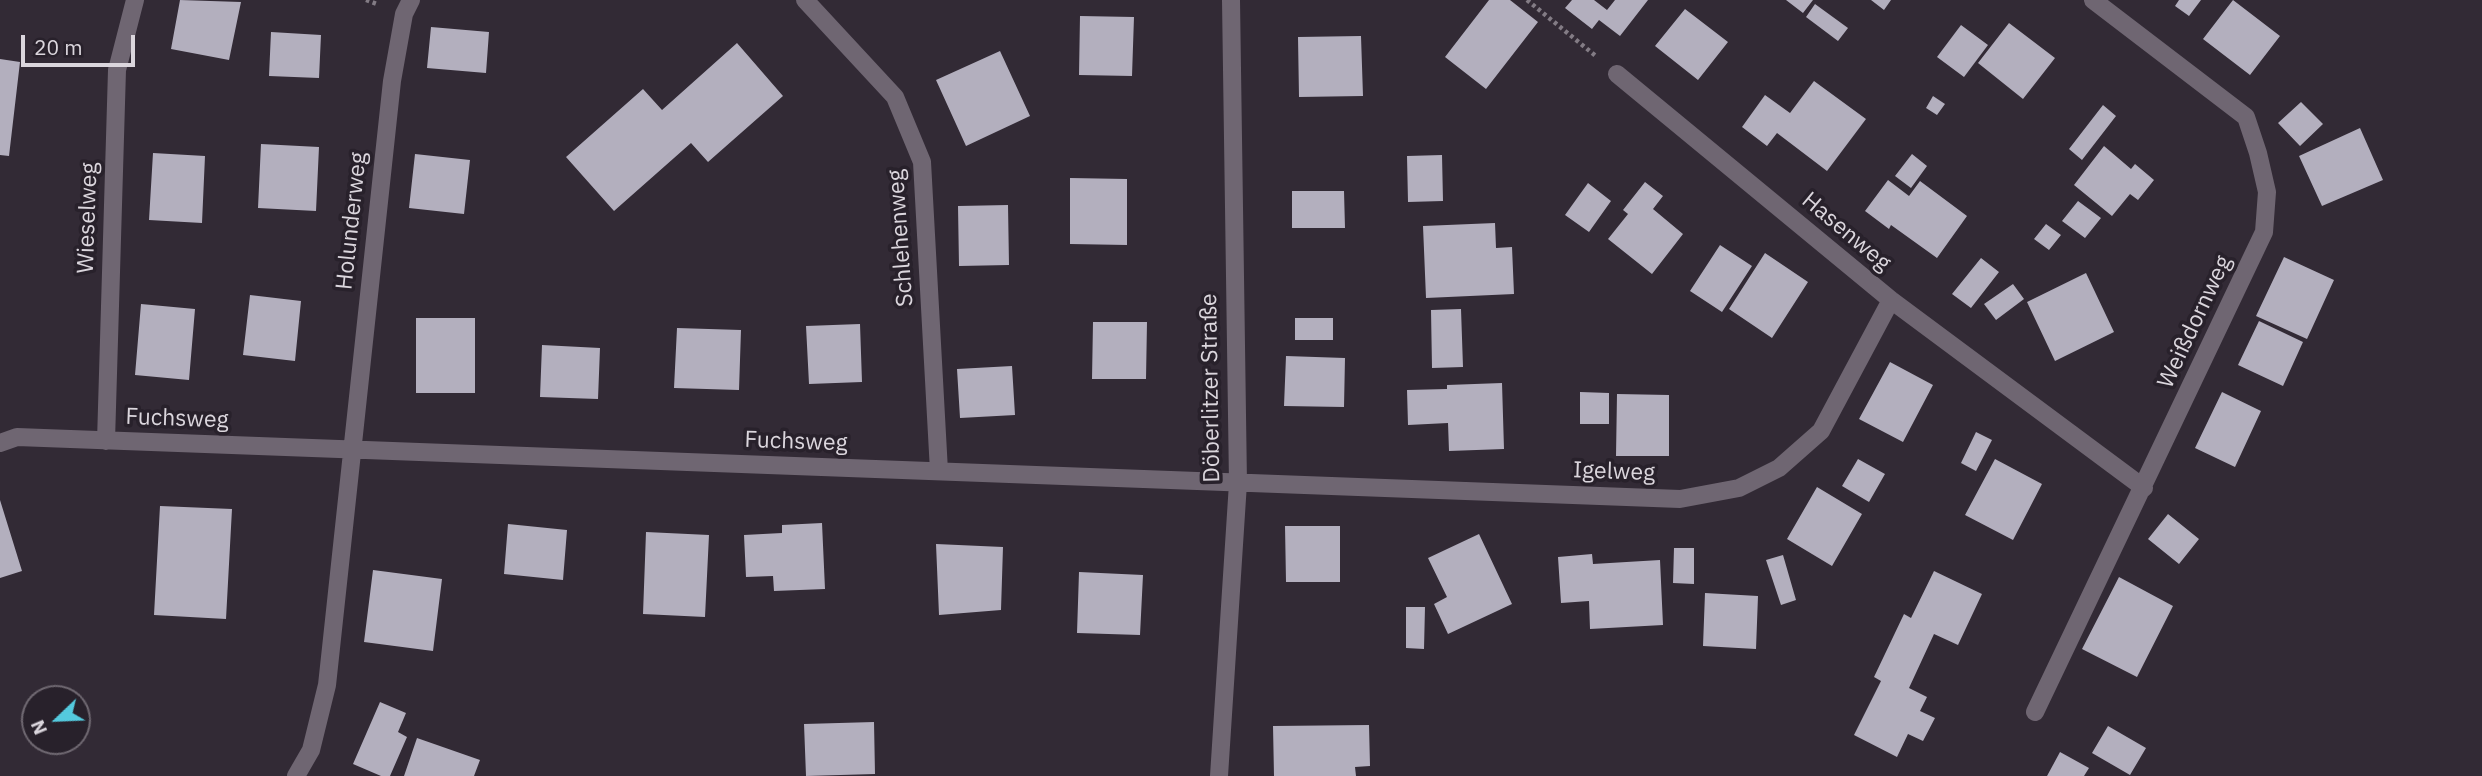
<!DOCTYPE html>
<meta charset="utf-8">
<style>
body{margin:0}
#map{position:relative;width:2482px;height:776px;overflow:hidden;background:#322a35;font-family:"IBM Plex Sans",sans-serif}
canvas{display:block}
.north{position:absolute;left:21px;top:685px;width:70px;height:70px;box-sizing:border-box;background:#28212b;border:2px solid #706972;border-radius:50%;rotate:247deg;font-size:19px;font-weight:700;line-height:28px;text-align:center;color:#dbd6dd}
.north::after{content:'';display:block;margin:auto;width:24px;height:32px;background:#54cade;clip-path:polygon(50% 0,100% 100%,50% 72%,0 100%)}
.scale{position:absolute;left:21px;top:35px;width:114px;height:32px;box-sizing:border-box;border:4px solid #dbd6dd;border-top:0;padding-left:9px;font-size:21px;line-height:24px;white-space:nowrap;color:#dbd6dd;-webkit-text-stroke:5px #28212b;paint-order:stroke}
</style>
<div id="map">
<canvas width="2482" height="776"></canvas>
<div class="north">N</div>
<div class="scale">20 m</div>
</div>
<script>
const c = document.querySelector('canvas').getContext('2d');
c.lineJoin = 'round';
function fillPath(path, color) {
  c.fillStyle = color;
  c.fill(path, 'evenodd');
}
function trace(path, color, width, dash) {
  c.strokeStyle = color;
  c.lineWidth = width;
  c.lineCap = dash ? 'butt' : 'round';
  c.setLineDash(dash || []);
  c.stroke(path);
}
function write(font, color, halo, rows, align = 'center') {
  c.font = font + ' "IBM Plex Sans",sans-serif';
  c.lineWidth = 7;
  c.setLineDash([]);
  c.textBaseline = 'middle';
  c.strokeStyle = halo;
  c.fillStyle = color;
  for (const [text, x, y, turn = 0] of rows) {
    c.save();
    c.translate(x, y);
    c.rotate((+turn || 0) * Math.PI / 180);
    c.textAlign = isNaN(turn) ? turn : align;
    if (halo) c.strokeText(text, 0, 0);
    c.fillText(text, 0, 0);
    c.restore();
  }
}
fillPath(new Path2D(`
 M 180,0 L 241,2 L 229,60 L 171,49 Z
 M 1489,0 L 1510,0 L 1538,22 L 1486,89 L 1445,57 Z
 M 1572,0 L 1594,0 L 1607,10 L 1615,0 L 1648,0 L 1620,36 L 1599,20 L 1592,29 L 1565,8 Z
 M 1786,0 L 1813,0 L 1803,13 Z
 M 1871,0 L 1891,0 L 1884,10 Z
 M 2179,0 L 2201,0 L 2189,16 L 2175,6 Z
 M 2233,0 L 2280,36 L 2250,75 L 2203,39 Z
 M 1815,4 L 1848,28 L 1838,41 L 1806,17 Z
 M 1685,9 L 1728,42 L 1698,80 L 1655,46 Z
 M 1080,16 L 1134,17 L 1132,76 L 1079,75 Z
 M 2009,23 L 2055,58 L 2023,99 L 1978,63 Z
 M 1961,25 L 1988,45 L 1964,77 L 1937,57 Z
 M 431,27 L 489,32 L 486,73 L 427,68 Z
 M 271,32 L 321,35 L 319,78 L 269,76 Z
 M 1361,36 L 1363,96 L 1299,97 L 1298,37 Z
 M 737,43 L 783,96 L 708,162 L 691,143 L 614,211 L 566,157 L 643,89 L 662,110 Z
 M 1000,51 L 1030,116 L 966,146 L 936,80 Z
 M 0,59 L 20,62 L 9,156 L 0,155 Z
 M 1814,81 L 1866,119 L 1827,171 L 1777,133 L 1767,146 L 1742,127 L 1765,95 L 1790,113 Z
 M 1933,96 L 1945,104 L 1937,115 L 1926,108 Z
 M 2301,102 L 2323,124 L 2300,146 L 2278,123 Z
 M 2103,105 L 2116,116 L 2082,160 L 2069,149 Z
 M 2360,128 L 2383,180 L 2322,206 L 2299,156 Z
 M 261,144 L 319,147 L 316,211 L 258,208 Z
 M 2104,146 L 2131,169 L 2135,164 L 2154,180 L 2138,200 L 2130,194 L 2112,216 L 2074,185 Z
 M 153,153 L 205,156 L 202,223 L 149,220 Z
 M 415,154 L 470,160 L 464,214 L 409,208 Z
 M 1912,154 L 1927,166 L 1911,188 L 1895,176 Z
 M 1442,155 L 1443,201 L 1408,202 L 1407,156 Z
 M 1070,178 L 1127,179 L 1127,245 L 1070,244 Z
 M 1888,180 L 1909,196 L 1920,181 L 1967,216 L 1937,258 L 1891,225 L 1889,229 L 1865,211 Z
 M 1645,182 L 1663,196 L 1653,209 L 1683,234 L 1652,274 L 1608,239 L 1628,214 L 1623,210 Z
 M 1588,183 L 1611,201 L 1589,232 L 1565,215 Z
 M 1292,191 L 1344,191 L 1345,228 L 1292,228 Z
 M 2078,201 L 2101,218 L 2085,238 L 2062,221 Z
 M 1008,205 L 1009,265 L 959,266 L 958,206 Z
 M 1495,223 L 1496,248 L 1512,247 L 1514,294 L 1426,298 L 1423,226 Z
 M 2046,224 L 2061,235 L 2049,250 L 2034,239 Z
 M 1720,245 L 1752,266 L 1722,312 L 1690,291 Z
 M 1765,253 L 1808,282 L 1772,338 L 1729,309 Z
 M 2284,257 L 2334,280 L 2307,339 L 2256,316 Z
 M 1981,258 L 1999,272 L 1971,308 L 1952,294 Z
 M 2086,273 L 2114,332 L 2055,361 L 2027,302 Z
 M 2013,284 L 2024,299 L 1996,320 L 1984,304 Z
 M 250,295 L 301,301 L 295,361 L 243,355 Z
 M 141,304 L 195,309 L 189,380 L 135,375 Z
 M 1461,309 L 1463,367 L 1432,368 L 1431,310 Z
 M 416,318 L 475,318 L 475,393 L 416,393 Z
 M 1295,318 L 1333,318 L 1333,340 L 1295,340 Z
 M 2259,321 L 2303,342 L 2283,386 L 2238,365 Z
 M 1093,322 L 1147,322 L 1146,379 L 1092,379 Z
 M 860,324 L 862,382 L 809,384 L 806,326 Z
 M 677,328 L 741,330 L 739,390 L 674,388 Z
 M 542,345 L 600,348 L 598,399 L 540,397 Z
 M 1286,356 L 1345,358 L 1344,407 L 1284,406 Z
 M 1890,362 L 1933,385 L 1903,442 L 1859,419 Z
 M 1012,366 L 1015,415 L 960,418 L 957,369 Z
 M 1502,383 L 1504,449 L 1449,451 L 1448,423 L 1408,425 L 1407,390 L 1447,389 L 1447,385 Z
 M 1580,392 L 1609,393 L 1609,424 L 1580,424 Z
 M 2222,392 L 2261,411 L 2235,467 L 2195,448 Z
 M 1617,394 L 1669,395 L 1669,456 L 1616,456 Z
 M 1976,432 L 1992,440 L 1976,471 L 1961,463 Z
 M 1858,459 L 1885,474 L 1869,502 L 1842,486 Z
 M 1995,459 L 2042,484 L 2013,540 L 1965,515 Z
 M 1817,487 L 1862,514 L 1832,566 L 1787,539 Z
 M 0,500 L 22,571 L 0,578 Z
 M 160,506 L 232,509 L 226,619 L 154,615 Z
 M 2168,514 L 2199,539 L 2179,564 L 2148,539 Z
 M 822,523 L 825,589 L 774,591 L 773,576 L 746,577 L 744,535 L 782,533 L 782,525 Z
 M 508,524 L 567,530 L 563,580 L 504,574 Z
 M 1285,526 L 1340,526 L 1340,582 L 1286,582 Z
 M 646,532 L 709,535 L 705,617 L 643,614 Z
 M 1479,534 L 1512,604 L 1448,634 L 1434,604 L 1447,597 L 1428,558 Z
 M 936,544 L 1003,547 L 1001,610 L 939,615 Z
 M 1674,548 L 1694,548 L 1694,584 L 1673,583 Z
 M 1592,554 L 1593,564 L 1660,560 L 1663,625 L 1590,629 L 1589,601 L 1561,603 L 1558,557 Z
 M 1783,555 L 1796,600 L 1781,605 L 1766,560 Z
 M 373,570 L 442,579 L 433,651 L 364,642 Z
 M 1934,571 L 1982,594 L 1958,645 L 1934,634 L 1909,688 L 1927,697 L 1920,711 L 1935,718 L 1923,741 L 1908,734 L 1897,757 L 1854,735 L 1881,681 L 1874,677 L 1904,614 L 1911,618 Z
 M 1079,572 L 1143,575 L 1140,635 L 1077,633 Z
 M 2119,577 L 2173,606 L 2137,677 L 2082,649 Z
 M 1705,593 L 1758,596 L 1756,649 L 1703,646 Z
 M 1406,607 L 1425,607 L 1424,649 L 1406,648 Z
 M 380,702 L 406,713 L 398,732 L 407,737 L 390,776 L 381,776 L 353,764 Z
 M 874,722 L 875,774 L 806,776 L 804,724 Z
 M 1369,725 L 1370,766 L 1355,767 L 1356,776 L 1274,776 L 1273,726 Z
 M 2108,726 L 2146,748 L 2130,775 L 2092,753 Z
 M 417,738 L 480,760 L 474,776 L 404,776 Z
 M 2060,752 L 2089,768 L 2084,776 L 2047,776 Z`), '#b3afbe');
trace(new Path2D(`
 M 366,0 L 377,4
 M 1527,0 L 1597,57`), '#837c85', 4.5, [3.5, 3.5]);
trace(new Path2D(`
 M 805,0 L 895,97 L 922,162 L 939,471
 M 1617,74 L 1891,300 L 2144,488
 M 106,441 L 117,70 L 135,0
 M 0,443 L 17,437 L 1680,499 L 1739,488 L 1779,468 L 1821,431 L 1891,300
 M 2035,712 L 2264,232 L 2267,192 L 2258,153 L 2246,117 L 2093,0
 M 296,776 L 311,750 L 327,685 L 392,81 L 404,14 L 411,0
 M 1219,776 L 1238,483 L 1231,0`), '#6f6672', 18);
write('23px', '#dbd6dd', '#28212b', [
 ["Wieselweg",88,218,-88],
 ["Holunderweg",352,221,-84],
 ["Hasenweg",1846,232,40],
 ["Schlehenweg",901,238,-94],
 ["Weißdornweg",2195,322,-65],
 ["Döberlitzer Straße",1211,388,-91],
 ["Fuchsweg",177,419,2],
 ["Fuchsweg",796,442,2],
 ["Igelweg",1614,472,2]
]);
</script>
